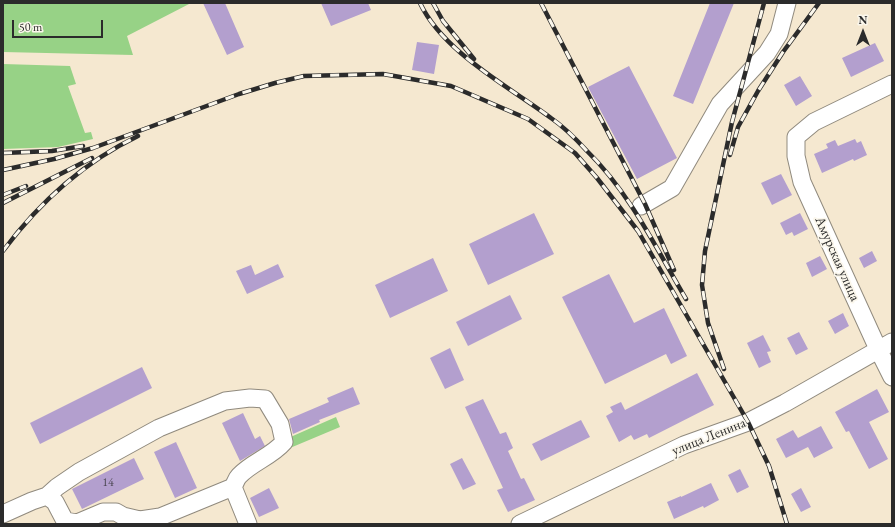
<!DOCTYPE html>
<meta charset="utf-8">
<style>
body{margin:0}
#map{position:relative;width:895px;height:527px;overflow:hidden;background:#f5e8d0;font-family:"EB Garamond",serif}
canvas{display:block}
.frame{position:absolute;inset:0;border:4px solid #2b2b2b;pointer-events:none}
.north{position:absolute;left:843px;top:12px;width:40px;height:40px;-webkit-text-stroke:3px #fbf7ec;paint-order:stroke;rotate:0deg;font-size:11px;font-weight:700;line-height:16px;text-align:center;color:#2b2b2b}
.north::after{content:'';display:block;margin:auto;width:14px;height:18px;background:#2b2b2b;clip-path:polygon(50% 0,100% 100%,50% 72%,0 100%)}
.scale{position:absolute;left:12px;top:20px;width:91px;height:18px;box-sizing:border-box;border:2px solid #2b2b2b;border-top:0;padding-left:5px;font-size:12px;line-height:14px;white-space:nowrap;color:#2b2b2b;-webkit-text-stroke:3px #fbf7ec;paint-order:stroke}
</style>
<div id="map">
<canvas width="895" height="527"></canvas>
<div class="frame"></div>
<div class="north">N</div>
<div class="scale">50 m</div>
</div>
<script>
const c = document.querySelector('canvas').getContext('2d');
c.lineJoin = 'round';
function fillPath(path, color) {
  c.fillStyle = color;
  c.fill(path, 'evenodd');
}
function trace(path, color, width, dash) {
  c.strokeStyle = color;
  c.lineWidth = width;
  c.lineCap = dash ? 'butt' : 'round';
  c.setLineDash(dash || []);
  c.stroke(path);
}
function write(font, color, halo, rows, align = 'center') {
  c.font = font + ' "EB Garamond",serif';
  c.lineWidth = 3.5;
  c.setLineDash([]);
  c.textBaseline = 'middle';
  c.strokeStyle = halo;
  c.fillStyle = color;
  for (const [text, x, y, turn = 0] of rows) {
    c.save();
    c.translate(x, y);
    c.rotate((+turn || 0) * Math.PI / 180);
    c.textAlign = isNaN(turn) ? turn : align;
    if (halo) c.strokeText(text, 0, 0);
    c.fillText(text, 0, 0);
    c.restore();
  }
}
fillPath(new Path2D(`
 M 3,3 L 191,3 L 127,36 L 133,55 L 3,52 Z
 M 3,64 L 70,66 L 76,84 L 68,86 L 85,133 L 91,132 L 93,139 L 58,147 L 3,149 Z
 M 336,417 L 340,427 L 290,448 L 286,439 Z`), '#97d286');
fillPath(new Path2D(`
 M 203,3 L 225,3 L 244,47 L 227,55 Z
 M 321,3 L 368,3 L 371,10 L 331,26 Z
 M 710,3 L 734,3 L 693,104 L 673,96 Z
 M 417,42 L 439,45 L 434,74 L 412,70 Z
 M 875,43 L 884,61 L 851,77 L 842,58 Z
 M 629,66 L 677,158 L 637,179 L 588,87 Z
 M 800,76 L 812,96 L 796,106 L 784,85 Z
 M 855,139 L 857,143 L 861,141 L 867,155 L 854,161 L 853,159 L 822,173 L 814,154 L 828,148 L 826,144 L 835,140 L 838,146 Z
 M 781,174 L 792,195 L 772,205 L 761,183 Z
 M 534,213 L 554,254 L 488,285 L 469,244 Z
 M 800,213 L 808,229 L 794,236 L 792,232 L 786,235 L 780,223 Z
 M 872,251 L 877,261 L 864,268 L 859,258 Z
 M 820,256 L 827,269 L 812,277 L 806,263 Z
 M 433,258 L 448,291 L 390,318 L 375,285 Z
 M 278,264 L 284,277 L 247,294 L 236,271 L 251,265 L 255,275 Z
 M 609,274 L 634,323 L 664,308 L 687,356 L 671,364 L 666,354 L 605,384 L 562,297 Z
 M 510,295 L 522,319 L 468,346 L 456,322 Z
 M 843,313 L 849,326 L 835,334 L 828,321 Z
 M 799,332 L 808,349 L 796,355 L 787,338 Z
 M 763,335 L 771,351 L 767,352 L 771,362 L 759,368 L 747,343 Z
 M 450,348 L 464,380 L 445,389 L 430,358 Z
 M 142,367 L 152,388 L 40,444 L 30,423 Z
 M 697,373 L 714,405 L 649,438 L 647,434 L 634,440 L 631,435 L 619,442 L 606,416 L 613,412 L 610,407 L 621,402 L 625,410 Z
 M 353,387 L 360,404 L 319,420 L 320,422 L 293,434 L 289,419 L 329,402 L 327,398 Z
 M 877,389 L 889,412 L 869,422 L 888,459 L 869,469 L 849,431 L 846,432 L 835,412 Z
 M 483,399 L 500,434 L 506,432 L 513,448 L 508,451 L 521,479 L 524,478 L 535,500 L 508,512 L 497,490 L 503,488 L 465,407 Z
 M 243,413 L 255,439 L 260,436 L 265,446 L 240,461 L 222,423 Z
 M 581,420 L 590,437 L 541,461 L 532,444 Z
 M 821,426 L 833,448 L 814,458 L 808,447 L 786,458 L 776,439 L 793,430 L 798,438 Z
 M 176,442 L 197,488 L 175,498 L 154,452 Z
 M 134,458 L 144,479 L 82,509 L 72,489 Z
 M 462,458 L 476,484 L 463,490 L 450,464 Z
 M 740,469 L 749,487 L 737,493 L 728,475 Z
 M 711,483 L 719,500 L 704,508 L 703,506 L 674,519 L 667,502 L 681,496 L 681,497 Z
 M 269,488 L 279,508 L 259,517 L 250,498 Z
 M 801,488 L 811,507 L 801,512 L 791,494 Z`), '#b39fce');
const minor = new Path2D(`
 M 892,84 L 814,122 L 796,137 L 796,156 L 802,182 L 878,349 L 892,377
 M 641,206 L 672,188 L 720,104 L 767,53 L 779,34 L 787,3
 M 47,496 L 57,487 L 79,472 L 159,428 L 225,401 L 250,398 L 265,399 L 280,424 L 284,442 C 271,457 252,462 239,476 C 236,479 235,484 233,487
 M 3,514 L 32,501 L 47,496 L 55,502 L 65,521 L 77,523 L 103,512 L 116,512 L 123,516 L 140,520 L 160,517 L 233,487 L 248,524
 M 520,524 L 684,445 L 748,422 L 785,403 L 892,342`);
trace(minor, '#908a7e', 19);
trace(minor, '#fff', 17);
const rail = new Path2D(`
 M 420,3 C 443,52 508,86 551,118 C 564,127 576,139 587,151 C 630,193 656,248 686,299
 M 433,3 L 443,21 L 474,59
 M 541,3 L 645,204 L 674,270
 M 3,153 L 52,151 L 83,146
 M 730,155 L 738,127 L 758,91 L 783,52 L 819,3
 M 3,170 L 54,159 L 93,148 L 239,94 L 275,83 L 304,76 L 383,74 L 451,86 L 528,119 L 575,153 L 597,178 L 638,231 L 748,422 L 769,466 L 787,524
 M 3,195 L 26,186
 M 3,203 L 92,158
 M 3,251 C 38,204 84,162 138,136
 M 724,369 L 708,323 L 702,285 L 705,251 L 732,122 L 764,3`);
trace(rail, '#2b2b2b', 4.5);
trace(rail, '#fbf7ec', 3, [9]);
write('12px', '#4d4854', null, [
 ["14",108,483]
]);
write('14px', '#2b2b2b', '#fbf7ec', [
 ["Амурская улица",837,259,66],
 ["улица Ленина",709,437,-22]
]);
</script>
